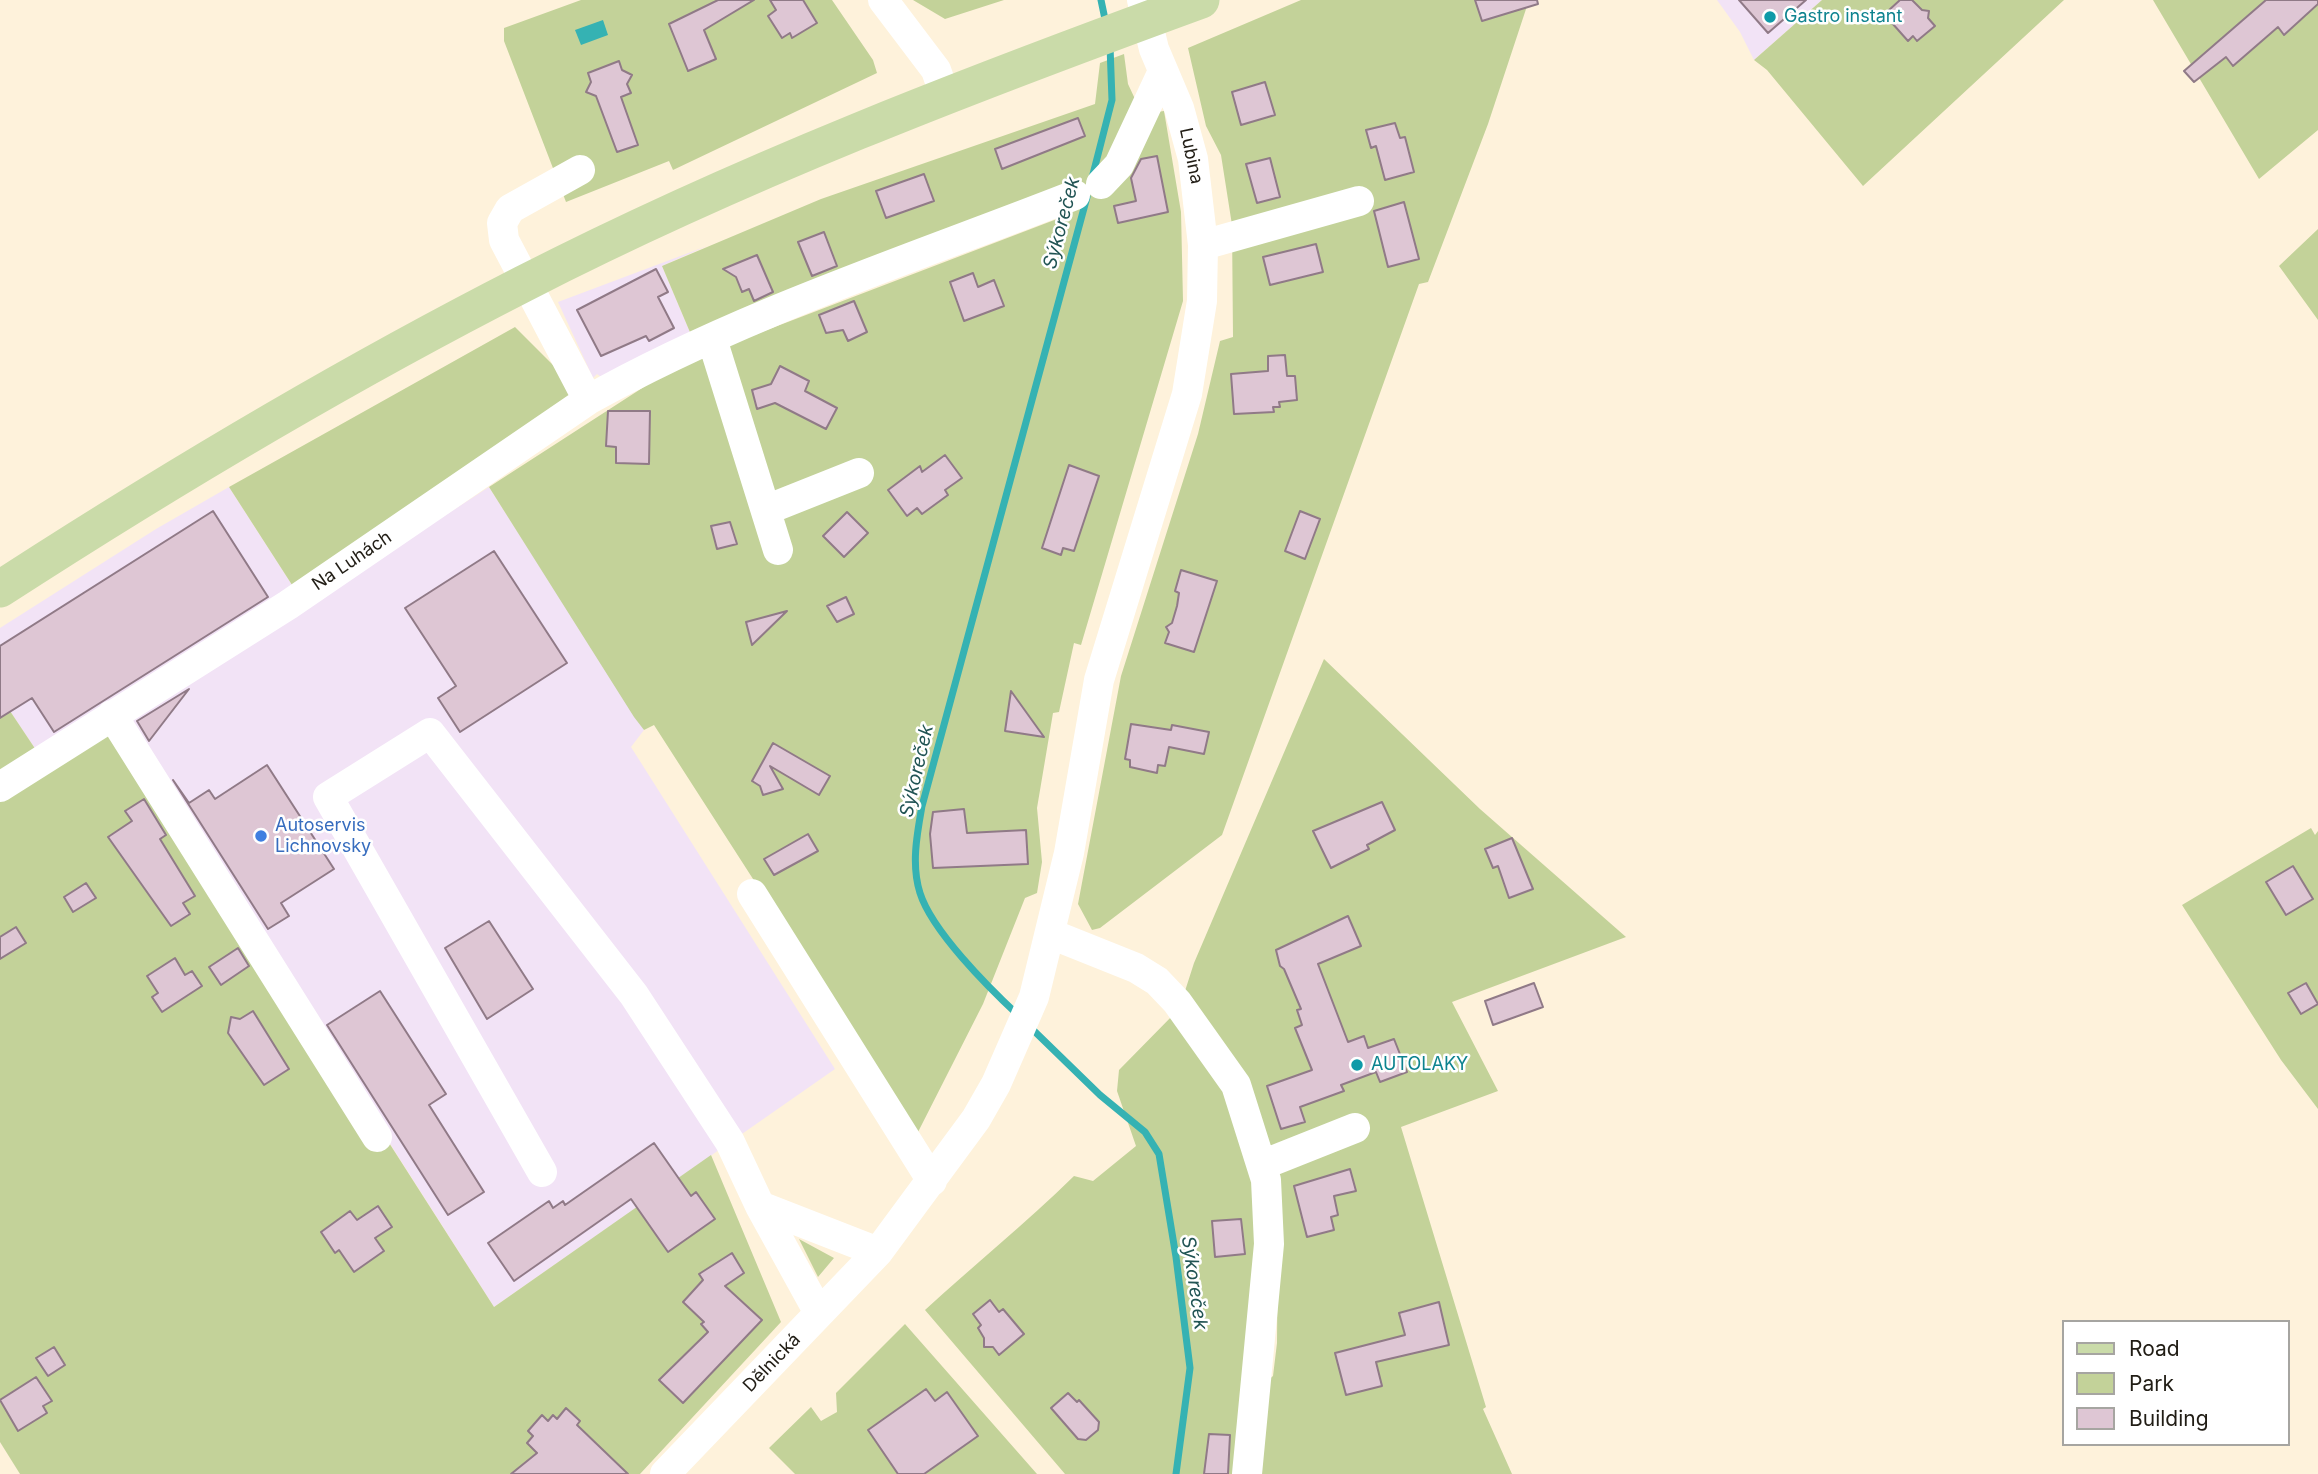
<!DOCTYPE html>
<meta charset="utf-8">
<style>
body{margin:0}
#map{position:relative;width:2318px;height:1474px;overflow:hidden;background:#fef2db;font-family:Inter,sans-serif}
canvas{display:block}
.legend{position:absolute;left:2062px;top:1320px;width:228px;height:126px;box-sizing:border-box;background:#fff;border:2px solid #a6a5a1;margin:0;padding:9px 12px;list-style:none;font-size:21px;color:#211d15}
.legend li{display:flex;align-items:center;gap:14px;height:35px}
.legend b{width:35px;border:2px solid #a6a5a1}
</style>
<div id="map">
<canvas width="2318" height="1474"></canvas>
<ul class="legend">
<li><b style="height:9px;background:#cadba9"></b>Road</li>
<li><b style="height:19px;background:#c3d299"></b>Park</li>
<li><b style="height:19px;background:#dec6d4"></b>Building</li>
</ul>
</div>
<script>
const c = document.querySelector('canvas').getContext('2d');
c.lineJoin = 'round';
function fillPath(path, color) {
  c.fillStyle = color;
  c.fill(path, 'evenodd');
}
function trace(path, color, width, dash) {
  c.strokeStyle = color;
  c.lineWidth = width;
  c.lineCap = dash ? 'butt' : 'round';
  c.setLineDash(dash || []);
  c.stroke(path);
}
function write(font, color, halo, rows, align = 'center') {
  c.font = font + ' Inter,sans-serif';
  c.lineWidth = 5;
  c.setLineDash([]);
  c.textBaseline = 'middle';
  c.strokeStyle = halo;
  c.fillStyle = color;
  for (const [text, x, y, turn = 0] of rows) {
    c.save();
    c.translate(x, y);
    c.rotate((+turn || 0) * Math.PI / 180);
    c.textAlign = isNaN(turn) ? turn : align;
    if (halo) c.strokeText(text, 0, 0);
    c.fillText(text, 0, 0);
    c.restore();
  }
}
fillPath(new Path2D(`
 M 1717,0 L 1822,0 L 1754,60 L 1740,32 Z
 M 707,246 L 662,266 L 692,337 L 608,382 L 597,374 L 593,378 L 558,302 Z
 M 229,487 L 294,588 L 36,750 L 0,696 L 0,628 L 156,529 Z
 M 489,487 L 644,730 L 631,747 L 835,1069 L 494,1307 L 122,723 Z`), '#f2e3f6');
fillPath(new Path2D(`
 M 581,0 L 832,0 L 873,60 L 877,73 L 673,170 L 669,161 L 566,202 L 504,41 L 504,28 Z
 M 913,0 L 1004,0 L 945,19 Z
 M 1301,0 L 1529,0 L 1488,124 L 1428,282 L 1419,284 L 1222,835 L 1100,928 L 1092,930 L 1078,904 L 1121,676 L 1198,434 L 1220,341 L 1233,337 L 1232,225 L 1221,155 L 1206,126 L 1188,48 Z
 M 1822,0 L 2064,0 L 1863,186 L 1767,70 L 1754,60 Z
 M 2153,0 L 2318,0 L 2318,130 L 2259,179 Z
 M 1124,54 L 1128,84 L 1135,99 L 1100,180 L 1081,187 L 1081,177 L 1079,183 L 692,337 L 662,266 L 821,199 L 1095,104 L 1100,63 Z
 M 1164,111 L 1181,212 L 1183,301 L 1081,645 L 1074,643 L 1059,712 L 1053,713 L 1037,808 L 1042,862 L 1037,893 L 1025,898 L 983,1004 L 917,1134 L 654,725 L 644,730 L 634,717 L 489,487 L 650,383 L 725,346 L 1070,214 L 1074,200 L 1116,183 L 1157,112 Z
 M 2318,229 L 2318,320 L 2279,266 Z
 M 515,327 L 570,382 L 570,408 L 294,588 L 229,487 Z
 M 1324,659 L 1480,809 L 1626,937 L 1452,1002 L 1498,1091 L 1401,1127 L 1486,1407 L 1483,1409 L 1512,1474 L 1259,1474 L 1268,1380 L 1273,1376 L 1277,1343 L 1278,1211 L 1185,991 L 1194,963 Z
 M 0,696 L 36,750 L 0,773 Z
 M 110,732 L 384,1135 L 494,1307 L 711,1155 L 781,1322 L 640,1474 L 20,1474 L 0,1442 L 0,802 Z
 M 2311,828 L 2315,835 L 2318,831 L 2318,1109 L 2281,1060 L 2182,905 Z
 M 1175,1013 L 1219,1070 L 1252,1156 L 1257,1259 L 1236,1474 L 1065,1474 L 925,1310 C 974,1265 1026,1223 1074,1176 L 1093,1181 L 1136,1146 L 1117,1091 L 1119,1070 Z
 M 799,1239 L 834,1258 L 818,1277 Z
 M 905,1324 L 1037,1474 L 795,1474 L 769,1448 L 811,1407 L 821,1421 L 837,1412 L 836,1393 Z`), '#c3d299');
fillPath(new Path2D(`
 M 603,20 L 608,35 L 581,45 L 575,30 Z`), '#35b2b3');
trace(new Path2D(`
 M 1101,0 L 1106,24
 M 1092,178 L 1112,100 L 1110,46
 M 1018,1015 C 988,987 932,931 920,893 C 911,865 917,834 922,806 L 1087,197
 M 1029,1026 L 1100,1095 L 1145,1132 L 1159,1154 L 1176,1257 L 1190,1368 L 1176,1474`), '#35b2b3', 7);
const building = new Path2D(`
 M 718,0 L 754,0 L 704,30 L 716,59 L 688,71 L 669,24 Z
 M 770,0 L 803,0 L 817,23 L 792,38 L 790,33 L 782,38 L 768,16 L 776,10 Z
 M 1475,0 L 1537,0 L 1538,4 L 1482,21 Z
 M 1739,0 L 1806,0 L 1768,33 Z
 M 1900,0 L 1912,0 L 1922,10 L 1929,11 L 1928,18 L 1935,26 L 1917,41 L 1913,36 L 1908,41 L 1892,23 L 1896,20 L 1888,11 Z
 M 2266,0 L 2318,0 L 2318,4 L 2284,35 L 2278,27 L 2233,66 L 2226,57 L 2194,82 L 2184,71 Z
 M 619,61 L 622,70 L 632,75 L 627,84 L 631,93 L 621,97 L 638,145 L 617,152 L 596,96 L 586,92 L 591,82 L 588,73 Z
 M 1265,82 L 1275,115 L 1241,125 L 1232,92 Z
 M 1078,118 L 1085,136 L 1002,169 L 995,149 Z
 M 1395,123 L 1400,138 L 1405,137 L 1414,172 L 1385,180 L 1376,146 L 1371,148 L 1366,130 Z
 M 1157,156 L 1168,212 L 1118,223 L 1114,206 L 1136,201 L 1131,178 L 1141,159 Z
 M 1270,158 L 1280,197 L 1257,203 L 1246,164 Z
 M 924,174 L 934,201 L 886,218 L 876,191 Z
 M 1404,202 L 1419,259 L 1388,267 L 1374,211 Z
 M 824,232 L 837,266 L 812,276 L 798,242 Z
 M 1316,244 L 1323,272 L 1270,285 L 1263,257 Z
 M 757,255 L 773,292 L 754,301 L 749,289 L 742,292 L 736,277 L 723,269 Z
 M 656,269 L 668,292 L 658,297 L 674,328 L 649,341 L 646,336 L 601,356 L 577,310 Z
 M 973,273 L 978,287 L 994,280 L 1004,306 L 964,321 L 950,282 Z
 M 854,301 L 867,332 L 848,341 L 843,330 L 826,333 L 819,315 Z
 M 1285,355 L 1287,376 L 1295,376 L 1297,400 L 1279,402 L 1280,407 L 1273,407 L 1274,412 L 1234,414 L 1231,374 L 1268,371 L 1268,356 Z
 M 780,366 L 809,381 L 805,391 L 837,408 L 826,429 L 775,403 L 757,409 L 752,390 L 771,384 Z
 M 608,411 L 650,411 L 649,464 L 616,463 L 616,447 L 606,446 Z
 M 945,455 L 962,478 L 945,490 L 948,495 L 922,514 L 917,508 L 907,516 L 888,490 L 920,466 L 922,472 Z
 M 1069,465 L 1099,476 L 1074,551 L 1063,548 L 1061,555 L 1042,548 Z
 M 213,511 L 268,597 L 54,732 L 32,698 L 0,718 L 0,646 Z
 M 1300,511 L 1320,519 L 1305,559 L 1285,551 Z
 M 847,512 L 868,533 L 844,557 L 823,536 Z
 M 730,522 L 737,544 L 717,549 L 711,526 Z
 M 494,551 L 567,663 L 460,732 L 438,698 L 456,686 L 405,608 Z
 M 1181,570 L 1217,581 L 1194,652 L 1165,643 L 1169,632 L 1166,627 L 1172,623 L 1177,606 L 1179,593 L 1175,591 Z
 M 846,597 L 854,614 L 837,622 L 827,606 Z
 M 787,611 L 752,645 L 746,622 Z
 M 189,689 L 149,741 L 137,721 Z
 M 1011,691 L 1044,737 L 1005,731 Z
 M 1131,724 L 1171,730 L 1172,725 L 1209,732 L 1204,754 L 1169,747 L 1165,766 L 1158,765 L 1157,773 L 1130,767 L 1130,760 L 1125,759 Z
 M 773,743 L 830,776 L 819,795 L 770,766 L 783,789 L 763,795 L 760,786 L 752,781 Z
 M 267,765 L 334,869 L 281,903 L 289,916 L 268,929 L 173,780 L 189,803 L 209,790 L 215,799 Z
 M 144,799 L 166,835 L 160,839 L 195,896 L 183,903 L 190,914 L 171,926 L 108,837 L 132,821 L 125,811 Z
 M 1382,802 L 1395,830 L 1367,845 L 1369,849 L 1331,868 L 1313,831 Z
 M 964,809 L 967,833 L 1026,830 L 1028,864 L 933,868 L 930,834 L 933,812 Z
 M 808,834 L 818,851 L 774,875 L 764,859 Z
 M 1512,838 L 1533,889 L 1509,898 L 1498,866 L 1493,868 L 1485,849 Z
 M 2293,866 L 2313,899 L 2286,915 L 2266,882 Z
 M 86,883 L 96,898 L 73,912 L 64,897 Z
 M 1348,916 L 1361,946 L 1318,964 L 1348,1042 L 1364,1036 L 1368,1048 L 1394,1039 L 1407,1072 L 1380,1082 L 1376,1072 L 1341,1085 L 1344,1091 L 1300,1107 L 1305,1122 L 1281,1129 L 1267,1086 L 1312,1070 L 1295,1028 L 1302,1025 L 1297,1010 L 1301,1009 L 1284,969 L 1280,966 L 1276,950 Z
 M 489,921 L 533,989 L 487,1019 L 445,948 Z
 M 16,927 L 26,943 L 0,959 L 0,937 Z
 M 238,948 L 249,966 L 221,985 L 209,967 Z
 M 175,958 L 185,975 L 192,971 L 202,986 L 162,1012 L 152,997 L 158,993 L 147,976 Z
 M 1534,983 L 1543,1007 L 1493,1025 L 1485,1001 Z
 M 2306,983 L 2318,1004 L 2301,1014 L 2288,993 Z
 M 380,991 L 446,1094 L 429,1105 L 484,1192 L 448,1215 L 327,1025 Z
 M 253,1011 L 289,1069 L 264,1085 L 228,1033 L 231,1017 L 240,1019 Z
 M 654,1143 L 691,1196 L 696,1192 L 715,1219 L 668,1252 L 631,1199 L 514,1281 L 488,1243 L 549,1201 L 553,1208 L 563,1201 L 565,1205 Z
 M 1350,1169 L 1356,1191 L 1334,1196 L 1338,1215 L 1331,1217 L 1334,1230 L 1307,1237 L 1294,1186 Z
 M 378,1206 L 392,1227 L 375,1238 L 384,1251 L 354,1272 L 339,1250 L 335,1253 L 321,1232 L 350,1211 L 357,1220 Z
 M 1241,1219 L 1245,1254 L 1215,1257 L 1212,1221 Z
 M 732,1253 L 744,1273 L 725,1286 L 762,1320 L 683,1403 L 659,1380 L 708,1332 L 701,1324 L 704,1322 L 683,1302 L 703,1280 L 699,1274 Z
 M 990,1300 L 999,1312 L 1003,1309 L 1024,1334 L 999,1355 L 993,1347 L 984,1347 L 984,1338 L 978,1328 L 981,1325 L 973,1314 Z
 M 1439,1302 L 1449,1345 L 1376,1362 L 1382,1386 L 1346,1395 L 1335,1353 L 1405,1335 L 1399,1313 Z
 M 54,1347 L 65,1365 L 48,1376 L 36,1358 Z
 M 36,1377 L 52,1401 L 43,1406 L 47,1413 L 18,1431 L 0,1400 Z
 M 926,1389 L 935,1401 L 947,1392 L 978,1436 L 924,1474 L 898,1474 L 868,1430 Z
 M 1068,1393 L 1077,1402 L 1079,1400 L 1099,1422 L 1098,1430 L 1086,1440 L 1078,1439 L 1051,1408 Z
 M 566,1408 L 580,1421 L 577,1425 L 628,1474 L 511,1474 L 537,1453 L 527,1443 L 533,1436 L 528,1431 L 542,1415 L 548,1421 L 553,1415 L 557,1419 Z
 M 1209,1434 L 1230,1435 L 1228,1474 L 1204,1474 Z`);
fillPath(building, '#dec6d4');
trace(building, '#907a87', 2);
trace(new Path2D(`
 M 883,0 L 936,70 L 945,96
 M 580,170 L 510,209 L 502,223 L 504,240 L 588,400
 M 1101,184 L 1119,165 L 1163,71
 M 1203,245 L 1359,201
 M 712,339 L 778,550
 M 766,510 L 859,473
 M 112,715 L 377,1137
 M 0,787 L 288,605 L 588,400 C 741,314 912,259 1075,195
 M 752,894 L 932,1181
 M 1051,934 L 1136,968 L 1157,981 L 1177,1002 L 1236,1085 L 1266,1180 L 1269,1244 L 1247,1474
 M 1262,1165 L 1355,1128
 M 542,1172 L 328,797 L 430,733 L 634,995 L 730,1142 L 760,1206 L 819,1313
 M 760,1206 L 878,1252
 M 665,1474 L 878,1252 L 976,1119 L 996,1084 L 1034,997 L 1069,853 L 1099,680 L 1187,394 L 1202,301 L 1203,245 L 1193,159 L 1179,108 L 1154,49 L 1142,0`), '#fff', 30);
trace(new Path2D(`
 M 0,589 C 170,479 343,376 523,284 C 741,172 971,84 1201,0`), '#cadba9', 37);
for (const [x, y, r, color] of [
 [1770,17,7,"#0f9aa8"],
 [261,836,7,"#3f7fe0"],
 [1357,1065,7,"#0f9aa8"]
]) {
  const dot = new Path2D();
  dot.arc(x, y, r, 0, 2 * Math.PI);
  c.fillStyle = color;
  c.fill(dot);
  trace(dot, '#fff', 2.5);
}
write('18px', '#0d838f', '#fff', [
 ["Gastro instant",1784,17],
 ["AUTOLAKY",1371,1065]
], 'left');
write('18px', '#211d15', '#fff', [
 ["Lubina",1191,156,78],
 ["Na Luhách",352,561,-34],
 ["Dělnická",772,1363,-46]
]);
write('18px', '#366cbe', '#fff', [
 ["Autoservis",275,826],
 ["Lichnovsky",275,847]
], 'left');
write('italic 19px', '#215454', '#fff', [
 ["Sýkoreček",1062,223,-75],
 ["Sýkoreček",917,771,-77],
 ["Sýkoreček",1194,1283,82]
]);
</script>
